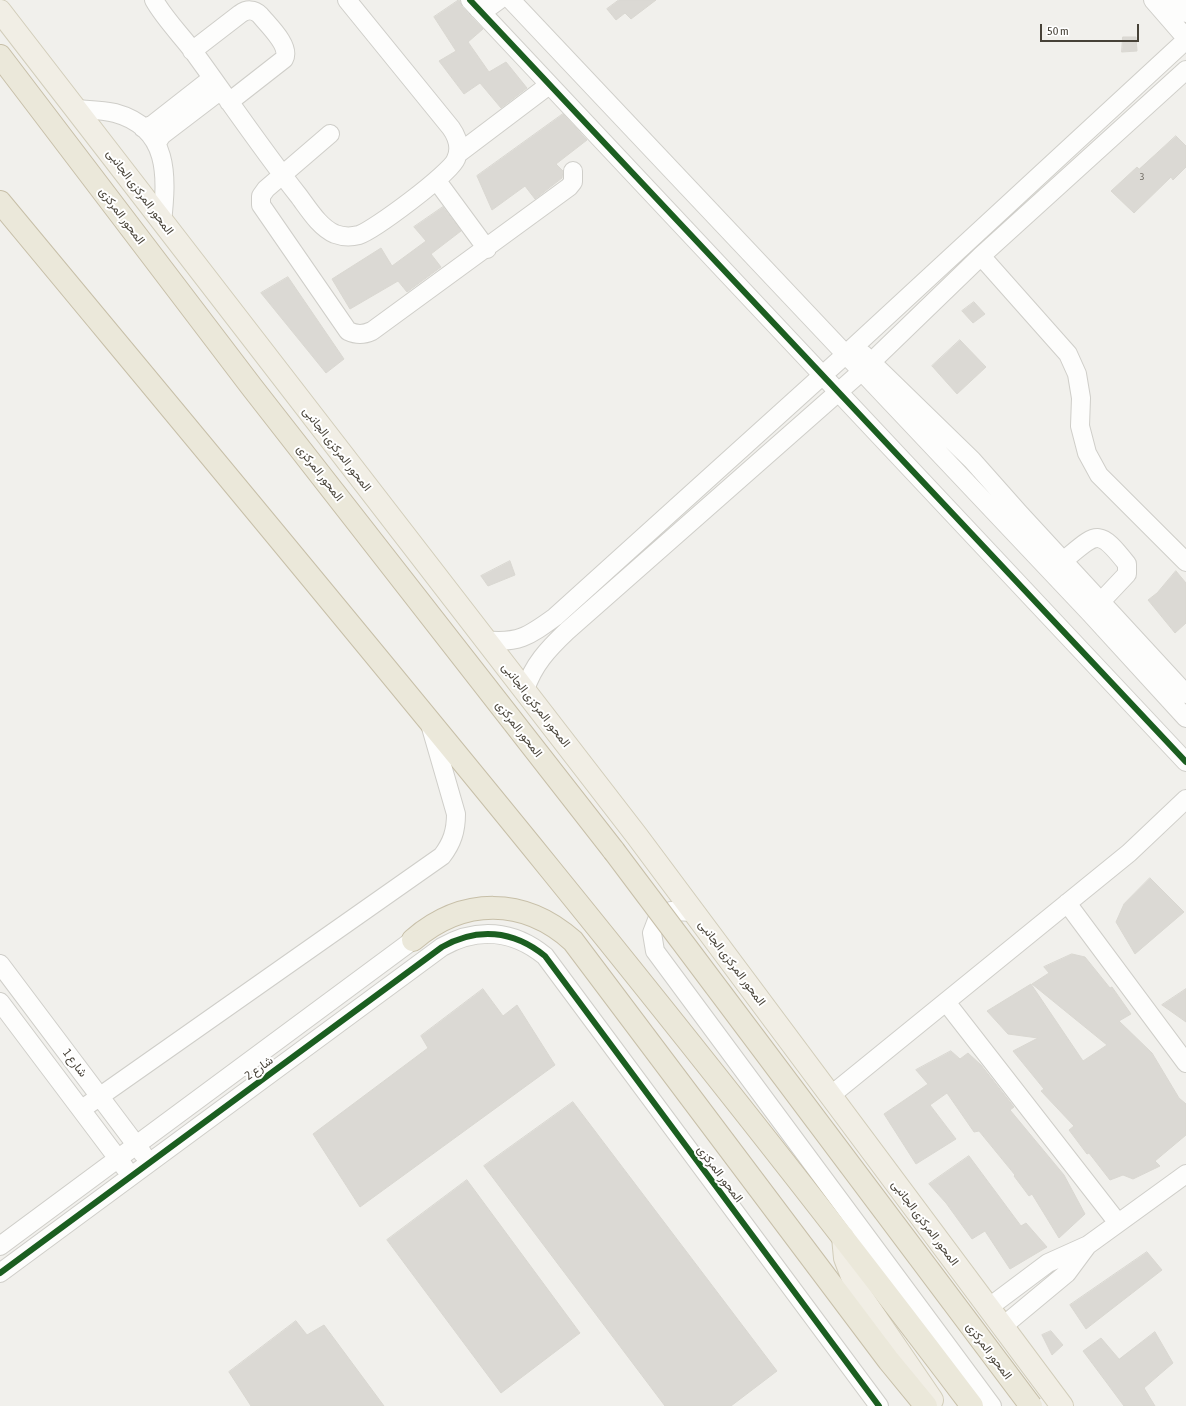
<!DOCTYPE html>
<meta charset="utf-8">
<style>
body{margin:0}
#map{position:relative;width:1186px;height:1406px;overflow:hidden;background:#f1f0ec;font-family:"Asap Condensed",sans-serif}
canvas{display:block}
.scale{position:absolute;left:1040px;top:24px;width:99px;height:18px;box-sizing:border-box;border:2px solid #474238;border-top:0;padding-left:5px;font-size:12px;line-height:14px;white-space:nowrap;color:#474238;-webkit-text-stroke:3px #fff;paint-order:stroke}
</style>
<div id="map">
<canvas width="1186" height="1406"></canvas>
<div class="scale">50 m</div>
</div>
<script>
const c = document.querySelector('canvas').getContext('2d');
c.lineJoin = 'round';
function fillPath(path, color) {
  c.fillStyle = color;
  c.fill(path, 'evenodd');
}
function trace(path, color, width, dash) {
  c.strokeStyle = color;
  c.lineWidth = width;
  c.lineCap = dash ? 'butt' : 'round';
  c.setLineDash(dash || []);
  c.stroke(path);
}
function write(font, color, halo, rows, align = 'center') {
  c.font = font + ' "Asap Condensed",Vazirmatn,sans-serif';
  c.lineWidth = 4;
  c.setLineDash([]);
  c.textBaseline = 'middle';
  c.strokeStyle = halo;
  c.fillStyle = color;
  for (const [text, x, y, turn = 0] of rows) {
    c.save();
    c.translate(x, y);
    c.rotate((+turn || 0) * Math.PI / 180);
    c.textAlign = isNaN(turn) ? turn : align;
    if (halo) c.strokeText(text, 0, 0);
    c.fillText(text, 0, 0);
    c.restore();
  }
}
const building = new Path2D(`
 M 459,0 L 462,7 L 483,29 L 468,42 L 489,72 L 506,62 L 527,88 L 501,108 L 480,83 L 464,94 L 439,61 L 456,51 L 434,17 Z
 M 619,0 L 656,0 L 631,19 L 625,13 L 616,20 L 607,9 Z
 M 1123,37 L 1136,37 L 1137,51 L 1122,52 Z
 M 563,114 L 587,140 L 556,164 L 563,171 L 562,178 L 535,199 L 525,186 L 492,210 L 477,176 Z
 M 1176,136 L 1186,146 L 1186,167 L 1173,180 L 1171,177 L 1134,213 L 1111,191 L 1137,167 L 1139,169 Z
 M 443,207 L 461,231 L 431,254 L 441,267 L 407,292 L 398,281 L 350,309 L 332,279 L 381,248 L 392,266 L 426,241 L 414,227 Z
 M 288,277 L 344,359 L 326,373 L 261,293 Z
 M 974,302 L 985,314 L 973,323 L 962,311 Z
 M 960,340 L 986,367 L 957,394 L 932,366 Z
 M 510,561 L 515,575 L 488,586 L 481,576 Z
 M 1176,571 L 1186,583 L 1186,623 L 1175,633 L 1148,600 L 1157,593 Z
 M 1150,878 L 1184,912 L 1135,954 L 1116,922 L 1124,904 Z
 M 1072,954 L 1085,957 L 1110,988 L 1112,987 L 1131,1014 L 1119,1021 L 1152,1053 L 1179,1098 L 1186,1104 L 1186,1135 L 1155,1161 L 1160,1166 L 1133,1179 L 1123,1175 L 1110,1180 L 1089,1153 L 1087,1154 L 1069,1130 L 1074,1126 L 1041,1091 L 1044,1089 L 1013,1051 L 1038,1038 L 1008,1034 L 987,1011 L 1031,984 L 1083,1061 L 1107,1045 L 1032,984 L 1049,973 L 1044,967 Z
 M 483,989 L 503,1016 L 517,1005 L 555,1065 L 360,1207 L 313,1134 L 428,1048 L 421,1036 Z
 M 1186,989 L 1186,1022 L 1162,1005 Z
 M 951,1051 L 960,1059 L 968,1053 L 981,1065 L 1014,1107 L 1010,1110 L 1064,1175 L 1085,1214 L 1059,1238 L 1032,1194 L 1029,1196 L 1014,1176 L 1015,1175 L 979,1131 L 974,1132 L 947,1093 L 930,1105 L 956,1139 L 916,1164 L 884,1114 L 928,1084 L 916,1070 Z
 M 573,1102 L 777,1371 L 731,1406 L 665,1406 L 484,1166 Z
 M 969,1156 L 1021,1226 L 1026,1223 L 1047,1247 L 1010,1269 L 985,1231 L 972,1239 L 946,1203 L 929,1184 Z
 M 467,1180 L 580,1333 L 501,1393 L 387,1240 Z
 M 1147,1252 L 1162,1270 L 1086,1329 L 1070,1305 Z
 M 296,1321 L 307,1335 L 324,1325 L 384,1406 L 251,1406 L 229,1372 Z
 M 1051,1331 L 1063,1345 L 1052,1355 L 1042,1335 Z
 M 1155,1332 L 1173,1363 L 1144,1388 L 1155,1406 L 1124,1406 L 1083,1351 L 1101,1338 L 1119,1359 Z`);
fillPath(building, '#dbd9d4');
trace(building, '#d9d7d1', 1);
const minor = new Path2D(`
 M 154,0 C 164,18 180,34 193,51 C 228,99 261,148 298,195 C 308,208 319,227 335,234 C 343,237 351,237 359,235 C 374,230 451,173 456,159 C 461,148 458,138 451,128 L 347,0
 M 470,0 L 1186,762
 M 511,0 L 1090,613 L 1186,718
 M 1153,0 L 1186,38
 M 1174,0 L 1186,13
 M 478,9 L 488,8 L 499,0
 M 192,51 L 240,14 C 247,9 254,9 260,15 C 268,25 291,46 284,59 L 229,102
 M 76,109 C 89,110 103,110 115,113 C 170,128 167,177 162,222
 M 143,128 L 152,125 L 212,78
 M 330,134 L 266,189 L 261,196 L 261,205 L 348,331 C 357,335 363,335 372,331 L 569,187 L 573,182 L 573,171
 M 156,144 L 162,135 L 221,90
 M 459,153 L 549,85
 M 437,181 L 487,249
 M 981,256 L 1068,354 L 1077,374 L 1081,398 L 1080,426 L 1087,453 L 1099,475 L 1186,562
 M 863,354 L 972,460 L 1019,513 L 1186,694
 M 1063,561 C 1097,533 1098,527 1127,564 L 1127,574 L 1093,610
 M 484,640 C 518,644 529,636 555,617 L 845,355 L 1186,40
 M 525,690 C 533,665 548,649 567,631 L 861,372 L 981,256 L 1186,70
 M 1067,903 L 1186,1063
 M 694,912 L 671,911 L 657,920 L 652,933 L 655,951 L 992,1406
 M 0,964 L 143,1154
 M 0,1002 L 125,1168
 M 946,1002 L 1118,1223
 M 830,1096 L 1129,853 L 1186,799
 M 82,1109 L 442,856 C 452,843 456,831 456,814 L 430,724
 M 0,1246 L 413,940
 M 0,1273 L 442,947 C 477,927 513,930 545,956 L 879,1406
 M 988,1308 L 1048,1263 L 1088,1245 L 1186,1174
 M 1002,1327 L 1067,1273 L 1087,1246`);
const major = new Path2D(`
 M 0,11 L 637,836 L 1062,1406
 M 843,1237 L 845,1258 L 857,1290 L 932,1400`);
const highway = new Path2D(`
 M 0,56 L 251,386 L 614,851
 M 0,202 C 329,599 661,994 972,1406
 M 413,940 C 463,897 524,897 573,941 L 889,1361 L 926,1406`);
trace(minor, '#cfcec9', 20);
trace(major, '#d2cdba', 24);
trace(highway, '#c7bfa8', 24);
trace(minor, '#fdfdfc', 18);
trace(major, '#f1eee5', 22);
trace(highway, '#ebe8da', 22);
const highwayBridge = new Path2D(`
 M 614,851 L 1031,1406`);
trace(highwayBridge, '#c7bfa8', 24, []);
trace(highwayBridge, '#ebe8da', 22);
trace(new Path2D(`
 M 470,0 L 1186,762
 M 0,1273 L 442,947 C 477,927 513,930 545,956 L 879,1406`), '#1b5e20', 6);
write('10px', '#6d6860', null, [
 ["3",1142,177]
]);
write('12px', '#474238', '#fff', [
 ["المحور المركزى الجانبى",140,192,53],
 ["المحور المركزى",122,216,53],
 ["المحور المركزى الجانبى",337,449,52],
 ["المحور المركزى",320,473,52],
 ["المحور المركزى الجانبى",536,705,52],
 ["المحور المركزى",519,729,52],
 ["المحور المركزى الجانبى",732,963,53],
 ["شارع 1",75,1063,53],
 ["شارع 2",259,1068,-36],
 ["المحور المركزى",720,1174,53],
 ["المحور المركزى الجانبى",925,1223,53],
 ["المحور المركزى",989,1351,53]
]);
</script>
